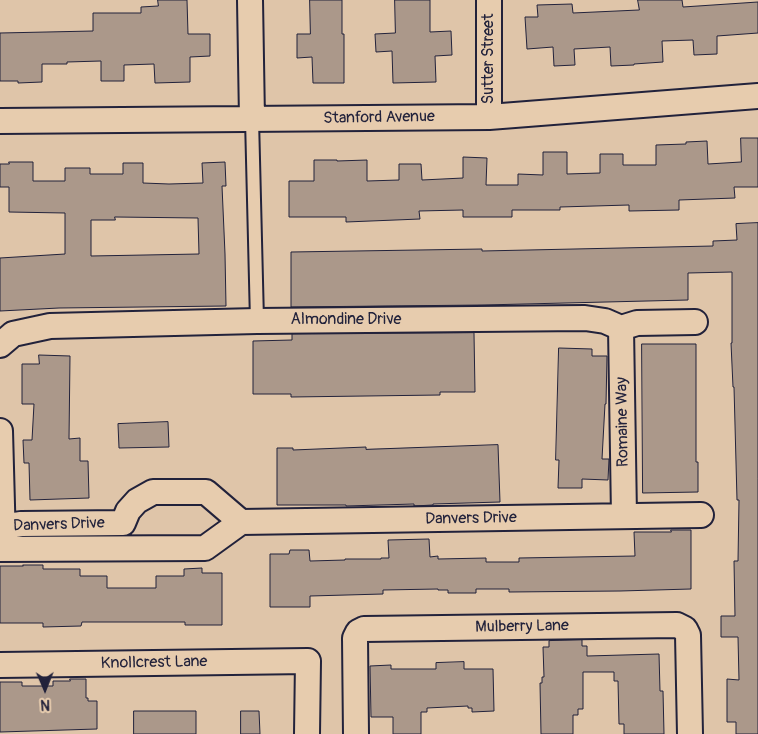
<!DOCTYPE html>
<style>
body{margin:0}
#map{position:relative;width:758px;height:734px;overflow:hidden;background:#dfc5a9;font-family:Pangolin,sans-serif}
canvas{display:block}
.north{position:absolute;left:20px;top:664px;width:50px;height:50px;-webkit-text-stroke:4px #e7ccae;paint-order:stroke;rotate:179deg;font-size:14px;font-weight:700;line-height:20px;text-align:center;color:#22223b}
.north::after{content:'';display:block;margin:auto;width:18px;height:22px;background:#22223b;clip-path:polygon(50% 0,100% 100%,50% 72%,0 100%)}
</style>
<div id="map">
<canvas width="758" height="734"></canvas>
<div class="north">N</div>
</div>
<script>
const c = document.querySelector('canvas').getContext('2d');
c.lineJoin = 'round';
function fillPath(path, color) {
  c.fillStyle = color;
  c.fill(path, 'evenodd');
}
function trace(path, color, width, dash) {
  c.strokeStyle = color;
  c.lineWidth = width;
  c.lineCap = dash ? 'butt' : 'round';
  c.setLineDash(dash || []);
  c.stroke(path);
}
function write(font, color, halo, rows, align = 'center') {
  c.font = font + ' Pangolin,sans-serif';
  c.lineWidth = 4.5;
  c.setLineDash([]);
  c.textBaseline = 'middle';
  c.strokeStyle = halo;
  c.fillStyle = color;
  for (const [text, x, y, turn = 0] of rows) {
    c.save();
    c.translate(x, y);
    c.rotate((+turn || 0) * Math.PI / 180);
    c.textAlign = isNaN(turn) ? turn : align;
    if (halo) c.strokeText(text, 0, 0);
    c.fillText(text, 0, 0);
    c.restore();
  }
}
const building = new Path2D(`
 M 158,0 L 187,0 L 188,34 L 210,34 L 210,56 L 190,57 L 190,82 L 155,83 L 154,64 L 124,65 L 124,81 L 101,81 L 101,61 L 67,62 L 67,64 L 42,64 L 42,82 L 18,83 L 18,81 L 0,81 L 0,33 L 93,31 L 93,13 L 141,13 L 141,7 L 158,6 Z
 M 310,0 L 342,0 L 342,34 L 344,34 L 344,83 L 313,83 L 312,57 L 297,58 L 297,34 L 310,34 Z
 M 395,0 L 430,0 L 430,32 L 451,31 L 452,55 L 435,56 L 436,82 L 393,83 L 392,51 L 376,52 L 375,34 L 395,33 Z
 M 638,0 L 682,0 L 683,7 L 758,2 L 758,33 L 717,36 L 717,54 L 694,55 L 693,40 L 662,41 L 663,62 L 634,64 L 634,65 L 611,66 L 610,47 L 574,49 L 575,65 L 554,66 L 553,47 L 527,49 L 525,17 L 538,17 L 537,5 L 572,4 L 573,13 L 639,10 Z
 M 741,138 L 758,138 L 758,187 L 734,187 L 735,198 L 679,200 L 679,210 L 629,211 L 629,205 L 560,207 L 560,210 L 512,210 L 512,217 L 463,217 L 463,210 L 419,211 L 420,219 L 346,222 L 346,217 L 289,217 L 289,181 L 314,181 L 314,160 L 337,160 L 337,161 L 367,160 L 367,181 L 399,180 L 399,164 L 421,164 L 422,180 L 463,178 L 463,157 L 487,158 L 486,185 L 518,185 L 518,174 L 543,175 L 543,152 L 567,152 L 567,174 L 600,173 L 600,154 L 623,154 L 623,165 L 656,165 L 656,145 L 686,144 L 686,142 L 707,141 L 708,164 L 741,162 Z
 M 9,162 L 33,162 L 33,181 L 65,181 L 65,168 L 90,168 L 90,174 L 123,174 L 123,163 L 143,163 L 143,183 L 169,184 L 203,183 L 202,163 L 225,162 L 226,186 L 222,186 L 225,254 L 226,306 L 59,308 L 0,311 L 0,258 L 65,254 L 65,213 L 9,212 L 9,187 L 0,187 L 0,164 L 9,164 ZM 115,217 L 198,218 L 199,254 L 91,256 L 91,220 L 115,220 Z
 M 758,223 L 758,734 L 736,734 L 736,722 L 727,722 L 727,679 L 739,680 L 738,637 L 721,637 L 721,616 L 735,616 L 734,561 L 738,561 L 739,500 L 737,500 L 734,387 L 733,387 L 731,343 L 732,343 L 732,272 L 688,273 L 688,300 L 483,305 L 291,307 L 291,252 L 482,249 L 482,251 L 713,246 L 713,241 L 737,240 L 736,224 Z
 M 474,333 L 475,392 L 440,392 L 440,395 L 291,397 L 291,394 L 253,394 L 253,341 L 292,340 L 292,334 Z
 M 642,344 L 696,344 L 696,462 L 698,462 L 698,492 L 643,493 Z
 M 559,348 L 592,349 L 592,356 L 607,356 L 606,404 L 605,404 L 602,459 L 609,459 L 608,480 L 582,479 L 582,488 L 558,488 L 559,460 L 556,460 Z
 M 39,355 L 70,356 L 69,439 L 80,438 L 80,461 L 88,461 L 89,498 L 30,500 L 29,463 L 24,463 L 23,440 L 32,440 L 34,404 L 22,404 L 22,364 L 39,364 Z
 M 168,422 L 169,447 L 119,448 L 118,424 Z
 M 498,445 L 500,502 L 433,504 L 433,505 L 414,506 L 414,504 L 346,506 L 346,505 L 277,505 L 277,448 L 293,448 L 293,450 L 366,447 L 366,449 Z
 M 671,530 L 691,530 L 691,589 L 620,591 L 509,592 L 509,589 L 476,589 L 476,593 L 448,593 L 448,590 L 438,590 L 438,589 L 383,590 L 383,594 L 310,596 L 310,607 L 270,607 L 270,554 L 289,554 L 290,550 L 309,550 L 310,561 L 345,560 L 345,559 L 381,559 L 381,558 L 389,558 L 388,540 L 429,539 L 430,557 L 438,556 L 438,559 L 486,558 L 486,562 L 519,562 L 519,558 L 635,556 L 634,532 L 671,532 Z
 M 23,565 L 43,565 L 43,569 L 80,569 L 80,576 L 107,576 L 107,588 L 156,588 L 156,576 L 184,576 L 184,569 L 202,568 L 202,573 L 222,573 L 222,625 L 185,625 L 185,622 L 82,622 L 81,626 L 43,627 L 43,623 L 0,623 L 0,566 L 23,566 Z
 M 582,640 L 582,646 L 587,646 L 587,656 L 659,654 L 660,691 L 663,691 L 664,734 L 624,734 L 624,724 L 619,724 L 618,681 L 614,681 L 614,672 L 583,672 L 583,709 L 578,709 L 578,715 L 573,715 L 573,734 L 541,734 L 540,683 L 542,683 L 542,677 L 544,677 L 543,647 L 549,647 L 549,641 Z
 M 464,662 L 464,669 L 493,669 L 494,711 L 472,712 L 472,708 L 468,708 L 468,706 L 427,708 L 427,712 L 421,712 L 421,734 L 393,734 L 393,717 L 371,717 L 370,666 L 391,665 L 391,669 L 436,669 L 436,663 Z
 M 70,679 L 86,679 L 86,698 L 88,698 L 88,701 L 97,701 L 97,729 L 0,732 L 0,682 L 22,682 L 22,686 L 53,686 L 53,681 L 70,681 Z
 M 134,711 L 196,711 L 196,734 L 134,734 Z
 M 241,711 L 259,711 L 260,734 L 241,734 Z`);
fillPath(building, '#ab988a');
trace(building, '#22223b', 1);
const lane = new Path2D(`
 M 252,119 L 257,321`);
const street = new Path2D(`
 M 250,0 L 252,119
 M 489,117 L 489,0
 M 0,121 L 489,117 L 758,96
 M 621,328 L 624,516
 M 0,345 L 13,334 L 50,326 L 257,321 L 585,318 L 605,321 L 621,328 L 637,323 L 695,322
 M 0,431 L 3,542
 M 0,527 L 21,524 L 123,523 L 128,511 L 137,501 L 153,492 L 206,492 L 241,522
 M 0,549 L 205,548 L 241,522 L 701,515
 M 0,665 L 308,661 L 307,734
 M 356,734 L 355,638 L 358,632 L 364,629 L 677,625 L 685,629 L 688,635 L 690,734`);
trace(lane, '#22223b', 16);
trace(street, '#22223b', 28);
trace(lane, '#e7ccae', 12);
trace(street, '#e7ccae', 24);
write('16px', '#22223b', '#e7ccae', [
 ["Sutter Street",489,59,-90],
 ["Stanford Avenue",379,118,-1],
 ["Almondine Drive",346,320],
 ["Romaine Way",623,422,-91],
 ["Danvers Drive",471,519,-1],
 ["Danvers Drive",59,525,-2],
 ["Mulberry Lane",522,627,-1],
 ["Knollcrest Lane",154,663,-1]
]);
</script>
